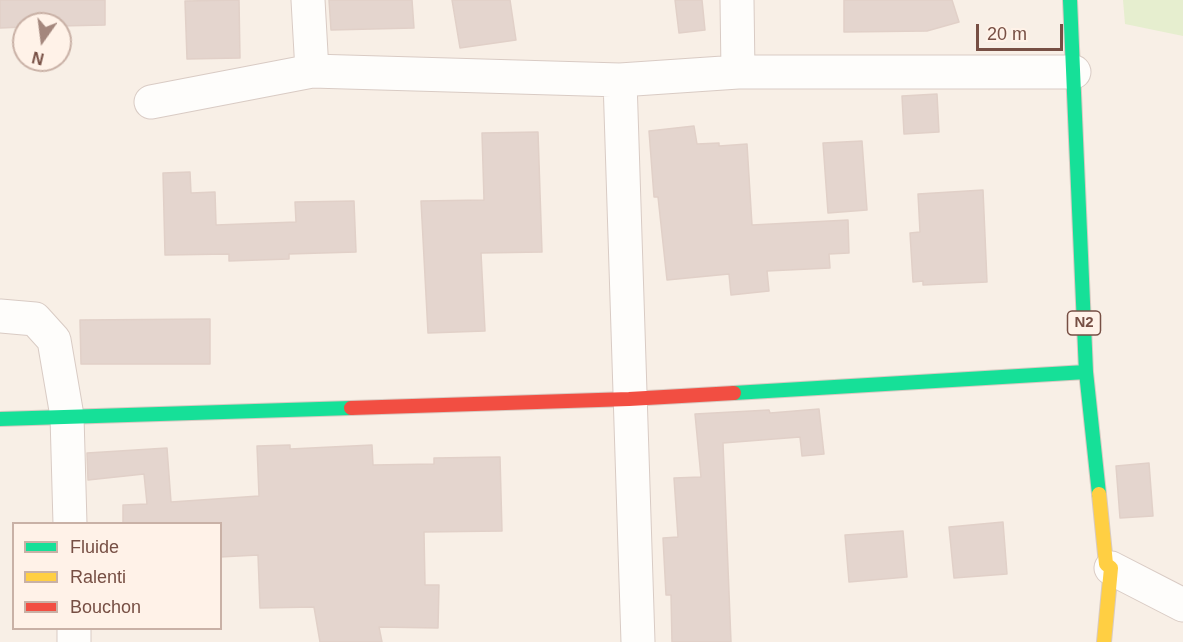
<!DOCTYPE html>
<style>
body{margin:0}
#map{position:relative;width:1183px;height:642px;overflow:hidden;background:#f8efe6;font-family:Arial,sans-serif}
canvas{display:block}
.legend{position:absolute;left:12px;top:522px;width:210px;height:108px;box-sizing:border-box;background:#fff2e8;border:2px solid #c9b1a6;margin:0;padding:8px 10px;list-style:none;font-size:18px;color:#774f44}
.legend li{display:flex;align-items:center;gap:12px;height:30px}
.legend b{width:30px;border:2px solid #c9b1a6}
.north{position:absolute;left:12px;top:12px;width:60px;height:60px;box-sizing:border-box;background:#fff2e8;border:2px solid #c9b1a6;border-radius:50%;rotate:194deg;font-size:16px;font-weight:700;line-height:24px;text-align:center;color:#774f44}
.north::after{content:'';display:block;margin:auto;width:21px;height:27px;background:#a4877d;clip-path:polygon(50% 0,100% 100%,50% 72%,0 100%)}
.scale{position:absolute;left:976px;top:24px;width:87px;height:27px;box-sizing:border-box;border:3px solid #774f44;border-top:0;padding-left:8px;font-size:18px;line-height:21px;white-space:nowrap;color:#774f44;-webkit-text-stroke:4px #fff2e8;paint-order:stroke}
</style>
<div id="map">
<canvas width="1183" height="642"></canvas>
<ul class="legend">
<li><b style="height:8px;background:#16e098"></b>Fluide</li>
<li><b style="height:8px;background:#ffcf43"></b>Ralenti</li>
<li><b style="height:8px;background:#f24e42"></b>Bouchon</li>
</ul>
<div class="north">N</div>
<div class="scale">20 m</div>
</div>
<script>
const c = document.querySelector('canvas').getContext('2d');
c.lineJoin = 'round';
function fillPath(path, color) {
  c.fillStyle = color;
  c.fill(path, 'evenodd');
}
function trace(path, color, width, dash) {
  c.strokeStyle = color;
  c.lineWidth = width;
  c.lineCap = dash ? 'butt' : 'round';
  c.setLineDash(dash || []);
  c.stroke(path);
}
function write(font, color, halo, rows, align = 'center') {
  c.font = font + ' Arial,sans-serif';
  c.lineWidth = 4.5;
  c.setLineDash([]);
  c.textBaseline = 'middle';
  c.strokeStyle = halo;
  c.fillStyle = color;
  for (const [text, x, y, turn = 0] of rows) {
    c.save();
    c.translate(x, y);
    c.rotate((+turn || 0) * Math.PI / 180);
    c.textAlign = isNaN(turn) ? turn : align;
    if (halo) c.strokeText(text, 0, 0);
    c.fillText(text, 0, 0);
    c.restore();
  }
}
fillPath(new Path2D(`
 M 1123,0 L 1183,0 L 1183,36 L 1125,24 Z`), '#e6eecf');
const building = new Path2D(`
 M 0,0 L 105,0 L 105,25 L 60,26 L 60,24 L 24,24 L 24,27 L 0,28 Z
 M 239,0 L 240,58 L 187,59 L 185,1 Z
 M 329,0 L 412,0 L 414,28 L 331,30 Z
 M 452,0 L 510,0 L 516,40 L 460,48 Z
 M 675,0 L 702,0 L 705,30 L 679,33 Z
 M 844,0 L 952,0 L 959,22 L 927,31 L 844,32 Z
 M 937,94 L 939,132 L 904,134 L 902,96 Z
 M 694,126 L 697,144 L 719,143 L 719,146 L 747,144 L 752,225 L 848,220 L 849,253 L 829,254 L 830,268 L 767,271 L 769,291 L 731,295 L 729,274 L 667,280 L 658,197 L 654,197 L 649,131 Z
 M 538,132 L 542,252 L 481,253 L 485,331 L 428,333 L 421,201 L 484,200 L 482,133 Z
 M 862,141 L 867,210 L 828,213 L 823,143 Z
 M 190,172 L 191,193 L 215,192 L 216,225 L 296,222 L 295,202 L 354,201 L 356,252 L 289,254 L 289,259 L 229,261 L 229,254 L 165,255 L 163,173 Z
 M 983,190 L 987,282 L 923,285 L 923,281 L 913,282 L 910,233 L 920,232 L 918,194 Z
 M 210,319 L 210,364 L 81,364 L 80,320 Z
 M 819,409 L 824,454 L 802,456 L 800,437 L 723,443 L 731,642 L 672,642 L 671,595 L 666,595 L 663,538 L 678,537 L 674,478 L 701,477 L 695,414 L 769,410 L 770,413 Z
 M 290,445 L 290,449 L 372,445 L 373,465 L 434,464 L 434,458 L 500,457 L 502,531 L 424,532 L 425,585 L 439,585 L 438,628 L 379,627 L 382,642 L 320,642 L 314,607 L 260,608 L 258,555 L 220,557 L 220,524 L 123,524 L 123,505 L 147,504 L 144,474 L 88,480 L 87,453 L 167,448 L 171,502 L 259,496 L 257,446 Z
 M 1149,463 L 1153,516 L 1120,518 L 1116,466 Z
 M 1003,522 L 1007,574 L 954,578 L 949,527 Z
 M 903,531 L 907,577 L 849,582 L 845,535 Z`);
fillPath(building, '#e4d5ce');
trace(building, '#e1d0c8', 1.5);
const street = new Path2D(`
 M 308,0 L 312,71
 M 737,0 L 738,72
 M 620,80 L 638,642
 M 151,102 L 312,71 L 620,80 L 738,72 L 1074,72
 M 0,316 L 35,319 L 54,340 L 67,416 L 70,524
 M 1111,568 L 1183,605
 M 74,628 L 74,642`);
const fast = new Path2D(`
 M 1070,0 L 1086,372 L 1099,494
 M 734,393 L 1086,372
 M 0,419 L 351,408`);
const slow = new Path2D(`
 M 1099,494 L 1106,564 L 1111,568 L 1104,642`);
const jam = new Path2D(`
 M 351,408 L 629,399 L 734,393`);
trace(street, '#d9cbc4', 35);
trace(fast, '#d8cac2', 16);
trace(slow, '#d8cac2', 16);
trace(jam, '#d8cac2', 16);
trace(street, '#fefdfb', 33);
trace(fast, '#16e098', 14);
trace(slow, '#ffcf43', 14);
trace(jam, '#f24e42', 14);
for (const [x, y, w] of [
 [1084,323,33]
]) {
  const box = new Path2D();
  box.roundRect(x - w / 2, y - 12, w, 24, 4.5);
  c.fillStyle = '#fff2e8';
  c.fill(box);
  trace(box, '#774f44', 1.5);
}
write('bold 15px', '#774f44', null, [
 ["N2",1084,323]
]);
</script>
